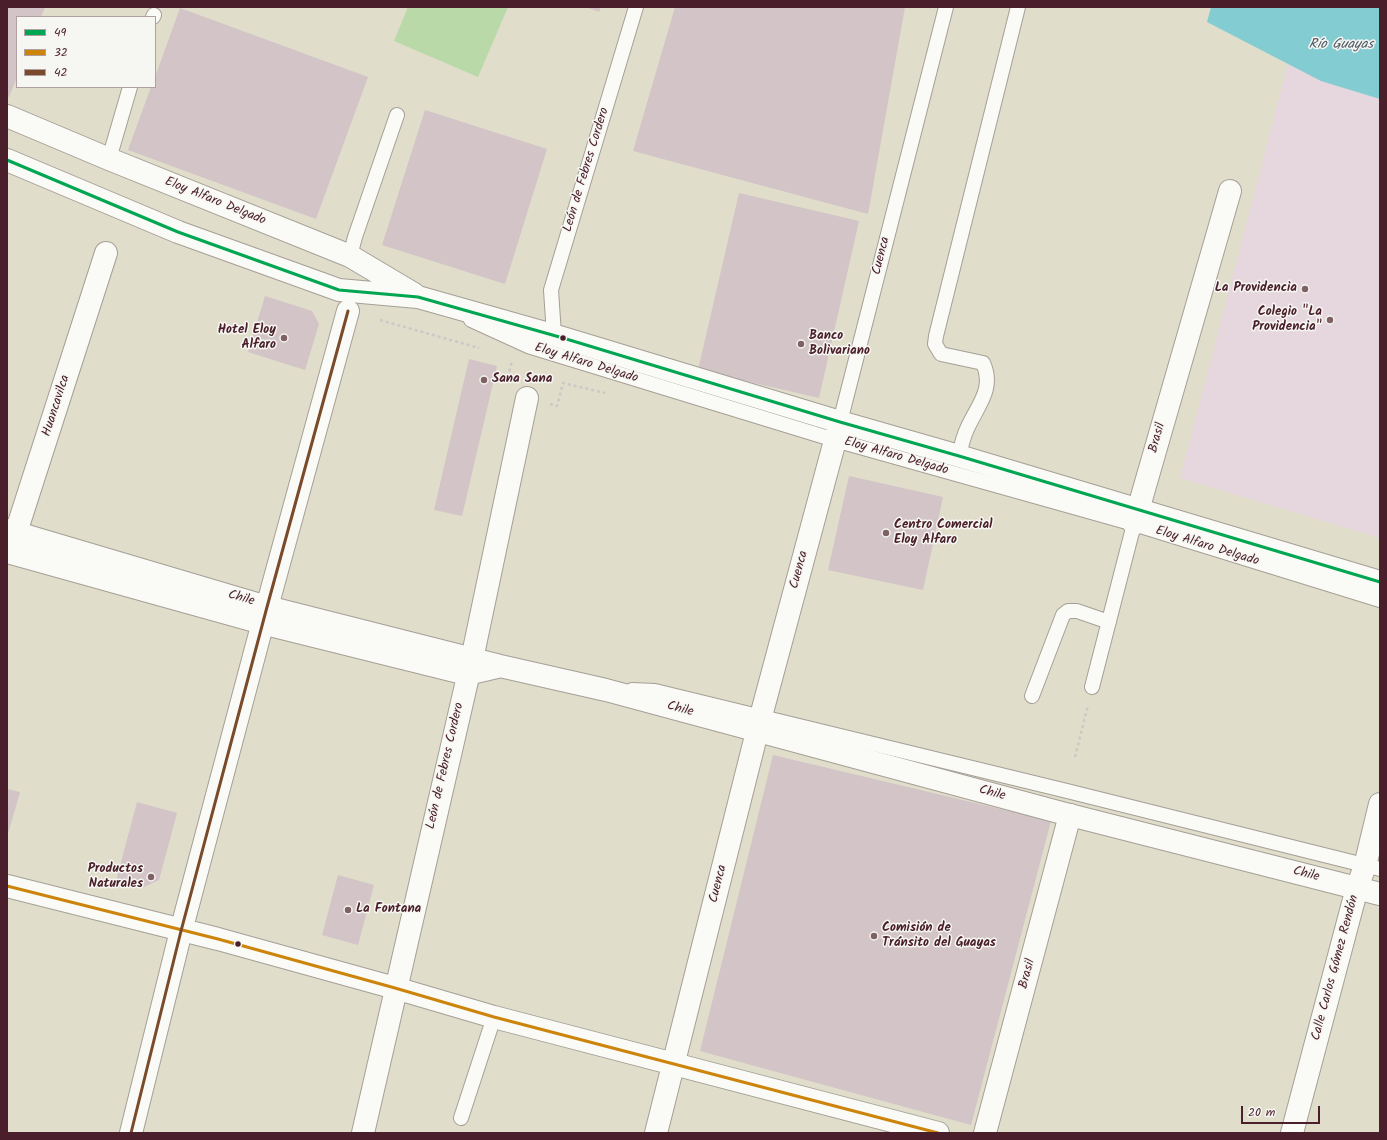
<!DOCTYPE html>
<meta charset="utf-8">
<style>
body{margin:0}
#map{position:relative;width:1387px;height:1140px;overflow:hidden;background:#e0ddcb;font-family:Kalam,sans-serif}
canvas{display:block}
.frame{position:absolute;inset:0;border:8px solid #4a1f2b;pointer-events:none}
.legend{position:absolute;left:16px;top:16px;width:140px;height:72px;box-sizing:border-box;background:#f6f6f2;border:1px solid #b1a0a2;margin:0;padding:5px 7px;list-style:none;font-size:12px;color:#4a1f2b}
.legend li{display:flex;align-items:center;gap:8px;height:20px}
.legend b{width:20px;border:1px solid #b1a0a2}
.scale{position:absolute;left:1241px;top:1106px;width:79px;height:18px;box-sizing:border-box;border:2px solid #4a1f2b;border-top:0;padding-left:5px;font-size:12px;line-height:14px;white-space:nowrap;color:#4a1f2b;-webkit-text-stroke:3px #f6f6f2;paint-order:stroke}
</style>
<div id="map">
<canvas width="1387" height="1140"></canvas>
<div class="frame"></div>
<ul class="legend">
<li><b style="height:5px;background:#00a651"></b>49</li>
<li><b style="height:5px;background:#cc840b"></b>32</li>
<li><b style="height:5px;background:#7a4b2a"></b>42</li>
</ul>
<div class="scale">20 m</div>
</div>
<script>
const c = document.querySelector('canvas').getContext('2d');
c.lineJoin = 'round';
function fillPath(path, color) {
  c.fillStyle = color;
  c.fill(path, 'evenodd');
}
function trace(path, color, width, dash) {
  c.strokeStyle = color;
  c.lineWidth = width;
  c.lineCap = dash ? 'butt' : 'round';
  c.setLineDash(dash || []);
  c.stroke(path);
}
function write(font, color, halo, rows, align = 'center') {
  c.font = font + ' Kalam,sans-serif';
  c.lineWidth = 3;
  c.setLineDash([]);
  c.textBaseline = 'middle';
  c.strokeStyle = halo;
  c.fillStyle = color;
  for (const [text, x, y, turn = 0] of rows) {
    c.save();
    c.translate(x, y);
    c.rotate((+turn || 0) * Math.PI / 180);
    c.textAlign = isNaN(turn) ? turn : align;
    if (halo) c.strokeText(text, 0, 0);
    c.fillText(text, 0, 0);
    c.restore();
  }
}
fillPath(new Path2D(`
 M 1288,64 L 1335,85 L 1380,99 L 1380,538 L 1180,478 Z`), '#e6d6dd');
fillPath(new Path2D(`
 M 408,7 L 508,7 L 478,77 L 394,41 Z`), '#b9d9a8');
fillPath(new Path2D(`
 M 1211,7 L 1380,7 L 1380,99 L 1321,81 L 1207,22 Z`), '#82ccd2');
fillPath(new Path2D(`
 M 7,7 L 45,7 L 41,17 L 17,17 L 17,77 L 9,97 L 7,96 Z
 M 586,7 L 601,7 L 599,12 Z
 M 675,7 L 905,7 L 868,214 L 633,151 Z
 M 180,8 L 368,77 L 316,219 L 128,150 L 151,87 L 155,87 L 155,77 Z
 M 425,110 L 547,149 L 505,284 L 382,245 Z
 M 739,193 L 859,221 L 819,398 L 698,370 Z
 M 265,296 L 312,311 L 319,324 L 305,370 L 248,352 Z
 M 469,359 L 497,366 L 462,516 L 434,510 Z
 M 849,476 L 943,497 L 923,590 L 828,570 Z
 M 773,755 L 1051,821 L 971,1125 L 700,1051 Z
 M 7,789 L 20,792 L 7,837 Z
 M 137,802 L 177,813 L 159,880 L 142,888 L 116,881 Z
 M 338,875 L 374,885 L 358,945 L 322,935 Z`), '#d2c4c7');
const lane = new Path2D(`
 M 153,17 L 154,15
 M 109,159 L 130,87
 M 350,256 L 355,237 L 397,115
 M 471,320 L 528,346 L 835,440 L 1134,524 L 1380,600
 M 554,335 L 551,290 L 636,7
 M 840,422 L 946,7
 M 959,456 C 961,447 963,437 967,429 C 977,406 995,389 983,363 L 941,354 L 935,344 L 936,336 L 1018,7
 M 1092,687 L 1134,524
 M 632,690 L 655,691 L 1067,791 L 1380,869
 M 1032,696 L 1063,615 L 1068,611 L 1077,611 L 1109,622
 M 461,1118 L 494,1017`);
const street = new Path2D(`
 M 1134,524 L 1230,191
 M 10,551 L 106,253
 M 7,886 L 218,939 L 395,988 L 494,1017 L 938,1133
 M 131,1133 L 181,931 L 267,607 L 348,311
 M 363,1133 L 472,659 L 527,398
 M 985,1133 L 1070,815`);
const secondary = new Path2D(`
 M 7,116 L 109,159 L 350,256 L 414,294
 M 7,160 L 178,232 L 339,290 L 418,297 L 563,338 L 840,422 L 959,456 L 1380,582
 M 7,530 L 267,607 L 500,666 L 606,690 L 1062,813 L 1380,894
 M 7,552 L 262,623 L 467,674 L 497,667
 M 656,1133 L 761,716 L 840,422
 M 1292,1133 L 1357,888 L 1365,866 L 1380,804`);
trace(lane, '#a69f96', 16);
trace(street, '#a69f96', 24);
trace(secondary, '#a69f96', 24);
trace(new Path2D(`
 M 380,320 L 479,348
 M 506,383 L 512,361
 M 550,404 L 557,406 L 563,383 L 605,393
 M 1075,757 L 1088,705`), '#ccc8c5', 2.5, [3, 3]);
trace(lane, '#fafaf7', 14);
trace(street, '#fafaf7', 22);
trace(secondary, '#fafaf7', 22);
trace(new Path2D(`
 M 7,160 L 178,232 L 339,290 L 418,297 L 563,338 L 840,422 L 959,456 L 1380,582`), '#00a651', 3);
trace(new Path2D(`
 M 7,886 L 218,939 L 395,988 L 494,1017 L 938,1133`), '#cc840b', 3);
trace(new Path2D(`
 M 131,1133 L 181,931 L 267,607 L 348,311`), '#7a4b2a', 3);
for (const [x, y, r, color] of [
 [1305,289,4,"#7e6263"],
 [1330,320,4,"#7e6263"],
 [284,338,4,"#7e6263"],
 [563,338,3.5,"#4a1f2b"],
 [801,344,4,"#7e6263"],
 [484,380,4,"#7e6263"],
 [886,533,4,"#7e6263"],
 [151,877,4,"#7e6263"],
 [348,910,4,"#7e6263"],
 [874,936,4,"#7e6263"],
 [238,944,3.5,"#4a1f2b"]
]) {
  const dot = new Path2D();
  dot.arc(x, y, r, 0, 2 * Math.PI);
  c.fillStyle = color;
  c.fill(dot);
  trace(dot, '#f6f6f2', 1.5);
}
write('13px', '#4a1f2b', '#f6f6f2', [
 ["León de Febres Cordero",587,170,-73],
 ["Eloy Alfaro Delgado",215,202,22],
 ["Cuenca",882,256,-76],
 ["Eloy Alfaro Delgado",586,364,17],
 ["Huancavilca",57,406,-72],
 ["Brasil",1158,438,-74],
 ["Eloy Alfaro Delgado",896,457,16],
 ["Eloy Alfaro Delgado",1207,547,17],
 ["Cuenca",800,570,-75],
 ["Chile",241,599,16],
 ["Chile",680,710,15],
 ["León de Febres Cordero",446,766,-77],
 ["Chile",992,794,15],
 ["Chile",1306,875,14],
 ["Cuenca",719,884,-76],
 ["Calle Carlos Gómez Rendón",1336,968,-75],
 ["Brasil",1028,974,-75]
]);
write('bold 13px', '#4a1f2b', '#f6f6f2', [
 ["La Providencia",1297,289,"right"],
 ["Colegio \"La",1322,313,"right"],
 ["Providencia\"",1322,328,"right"],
 ["Hotel Eloy",276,331,"right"],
 ["Alfaro",276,346,"right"],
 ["Banco",809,337],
 ["Bolivariano",809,352],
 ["Sana Sana",492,380],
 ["Centro Comercial",894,526],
 ["Eloy Alfaro",894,541],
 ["Productos",143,870,"right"],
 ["Naturales",143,885,"right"],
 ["La Fontana",356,910],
 ["Comisión de",882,929],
 ["Tránsito del Guayas",882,944]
], 'left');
write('italic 14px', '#505966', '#f6f6f2', [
 ["Río Guayas",1341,46]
]);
</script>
